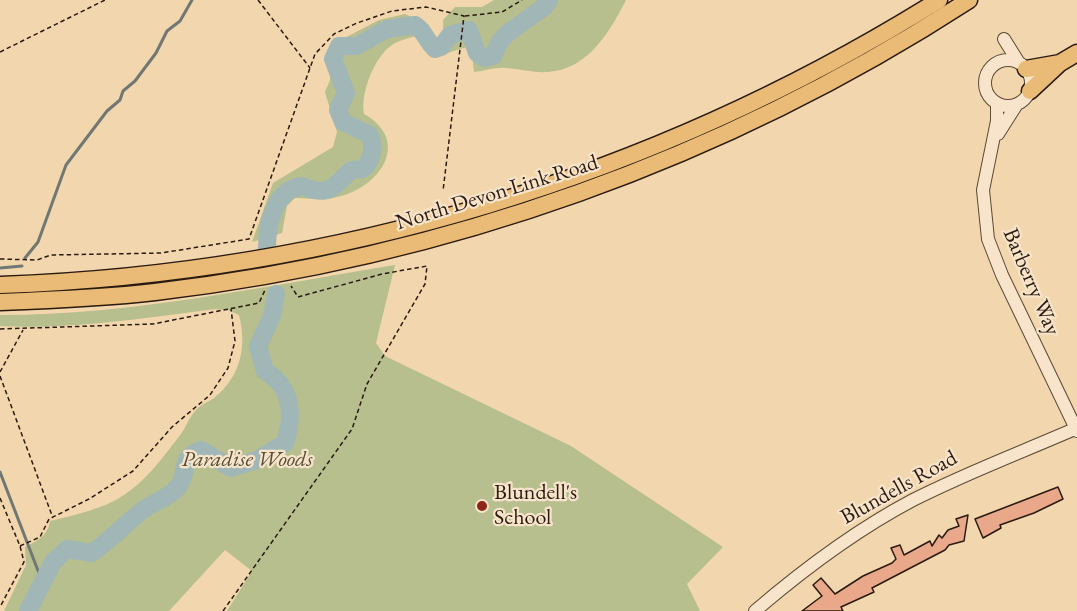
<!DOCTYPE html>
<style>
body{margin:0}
canvas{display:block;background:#f2d6ad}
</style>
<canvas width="1077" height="611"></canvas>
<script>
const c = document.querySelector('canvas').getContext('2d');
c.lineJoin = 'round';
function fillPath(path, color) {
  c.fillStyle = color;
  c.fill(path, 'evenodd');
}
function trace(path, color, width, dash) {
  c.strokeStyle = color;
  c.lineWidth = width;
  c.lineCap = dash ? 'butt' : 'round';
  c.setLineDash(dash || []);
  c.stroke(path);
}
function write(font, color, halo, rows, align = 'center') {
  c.font = font + ' "EB Garamond",serif';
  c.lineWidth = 4.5;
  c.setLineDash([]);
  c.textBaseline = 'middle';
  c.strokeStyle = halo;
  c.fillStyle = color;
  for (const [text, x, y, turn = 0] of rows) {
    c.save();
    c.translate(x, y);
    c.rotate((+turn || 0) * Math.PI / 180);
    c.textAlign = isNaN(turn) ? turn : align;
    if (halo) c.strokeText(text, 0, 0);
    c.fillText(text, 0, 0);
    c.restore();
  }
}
fillPath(new Path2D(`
 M 494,0 L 626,0 C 609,33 588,69 548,72 C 534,73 521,69 506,68 C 496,67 484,71 474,72 L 472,55 L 467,47 L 444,54 L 443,20 L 455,7 L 482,7 Z
 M 405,14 L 429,25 L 430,30 C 419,36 406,38 395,43 C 375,54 360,93 364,114 C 412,141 380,188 337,197 C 323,201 309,198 295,198 L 287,206 L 282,233 L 252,242 L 273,183 L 333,147 L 337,132 L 325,92 L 330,80 L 330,52 L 337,42 L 379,20 Z
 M 395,265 L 376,343 L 385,356 L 571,446 L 723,547 L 687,584 L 700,611 L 227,611 L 252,571 L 225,550 L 169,611 L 4,611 L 26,565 L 25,547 C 37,541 48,536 50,521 C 75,515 103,509 124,495 C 146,481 162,458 178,438 C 185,430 188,419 195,411 C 200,405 208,402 214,398 C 241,376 247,347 239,315 L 228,310 L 215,309 C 147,318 67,330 0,326 L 0,315 C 133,315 264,286 395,265 Z`), '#b6bf8d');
trace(new Path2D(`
 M 25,258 L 38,242 L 66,165 L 107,111 L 120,100 L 123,91 L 135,81 L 156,53 L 167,31 L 180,21 L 192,0
 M 0,268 L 22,266
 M 0,472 L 42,581`), '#717873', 3);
trace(new Path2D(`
 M 267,248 C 267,224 274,190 302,186 C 328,197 332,189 351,170 L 363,169 C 372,160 375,147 370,135 L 343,122 L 338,110 L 346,93 L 333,59 L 339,46 L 357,46 L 387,29 L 415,25 C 425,31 426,41 435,49 L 441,47 L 450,35 L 469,30 L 477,53 L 484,58 L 493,56 L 500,41 L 508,33 L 544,7 L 549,0
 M 28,611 L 53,562 L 67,549 L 92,553 C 110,540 125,524 143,510 C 154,502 169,498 178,487 C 190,473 177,458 201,450 L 231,468 L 257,460 L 285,443 C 294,415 292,387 265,371 L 258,346 L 272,316 L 276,294`), '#a1b6b6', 18);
const building = new Path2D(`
 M 1058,487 L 1063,499 L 1034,513 L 1000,525 L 1001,528 L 983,538 L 975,519 Z
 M 968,515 L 964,541 L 949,545 L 945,550 L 872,588 L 874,592 L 841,607 L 843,611 L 802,611 L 822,596 L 813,585 L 821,578 L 835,594 L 863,576 L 892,563 L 896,559 L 891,548 L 900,545 L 904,555 L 930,541 L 932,546 L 939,535 L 942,538 L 948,530 L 959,526 L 956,519 Z`);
fillPath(building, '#e9a889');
trace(building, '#2a1a0f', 1.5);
const minor = new Path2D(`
 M 1004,39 L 1019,63
 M985 83a23 23 0 1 1 46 0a23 23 0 1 1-46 0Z
 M 997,103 L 997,121 L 983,190 L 988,239 L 1002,275 L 1077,431
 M 998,134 L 1017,104
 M 755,611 C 804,569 856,530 913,500 C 966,473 1022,452 1077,428`);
const highway = new Path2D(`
 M 1026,69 L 1060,63
 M 1030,91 L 1060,63 L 1077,53
 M 0,285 C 335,273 654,178 939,0
 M 0,302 C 52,300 103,298 155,292 C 445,258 724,159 969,0`);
trace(minor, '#5c4936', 14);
trace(highway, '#2a1a0f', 19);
trace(new Path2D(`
 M 258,0 L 310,68
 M 465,16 L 502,12 L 522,0
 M 0,52 L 105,0
 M 0,259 L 37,260 L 51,255 L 161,253 L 249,239 L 315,54 L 334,34 L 357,23 L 392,11 L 426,7 L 464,16 L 443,191
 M 0,329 L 153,324 L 259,303 L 265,290
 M 0,372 L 23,330
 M 0,376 L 53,518
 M 0,498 L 20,546 L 24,562 L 0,607
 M 20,546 L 40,537 L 49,519 L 89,499 L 133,471 L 172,427 L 210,395 L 228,368 L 235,341 L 231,309
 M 223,611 L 352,429 L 367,384 L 425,284 L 427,266 L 382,274 L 298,297 L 291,286`), '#2a1a0f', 1.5, [4.5, 3]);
trace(minor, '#f7e4ca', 12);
trace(highway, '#e9bb76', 16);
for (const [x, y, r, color] of [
 [482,506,6,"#8f2418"]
]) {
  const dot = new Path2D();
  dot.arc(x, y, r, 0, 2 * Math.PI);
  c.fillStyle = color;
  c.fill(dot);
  trace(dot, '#f7e4ca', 2);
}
write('22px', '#2a1a0f', '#f7e4ca', [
 ["North Devon Link Road",497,193,-17],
 ["Barberry Way",1031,282,67],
 ["Blundells Road",899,488,-29]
]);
write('italic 22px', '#544c35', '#f7e4ca', [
 ["Paradise Woods",247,460]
]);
write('22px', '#2a1a0f', '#f7e4ca', [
 ["Blundell's",494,493],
 ["School",494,518]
], 'left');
</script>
